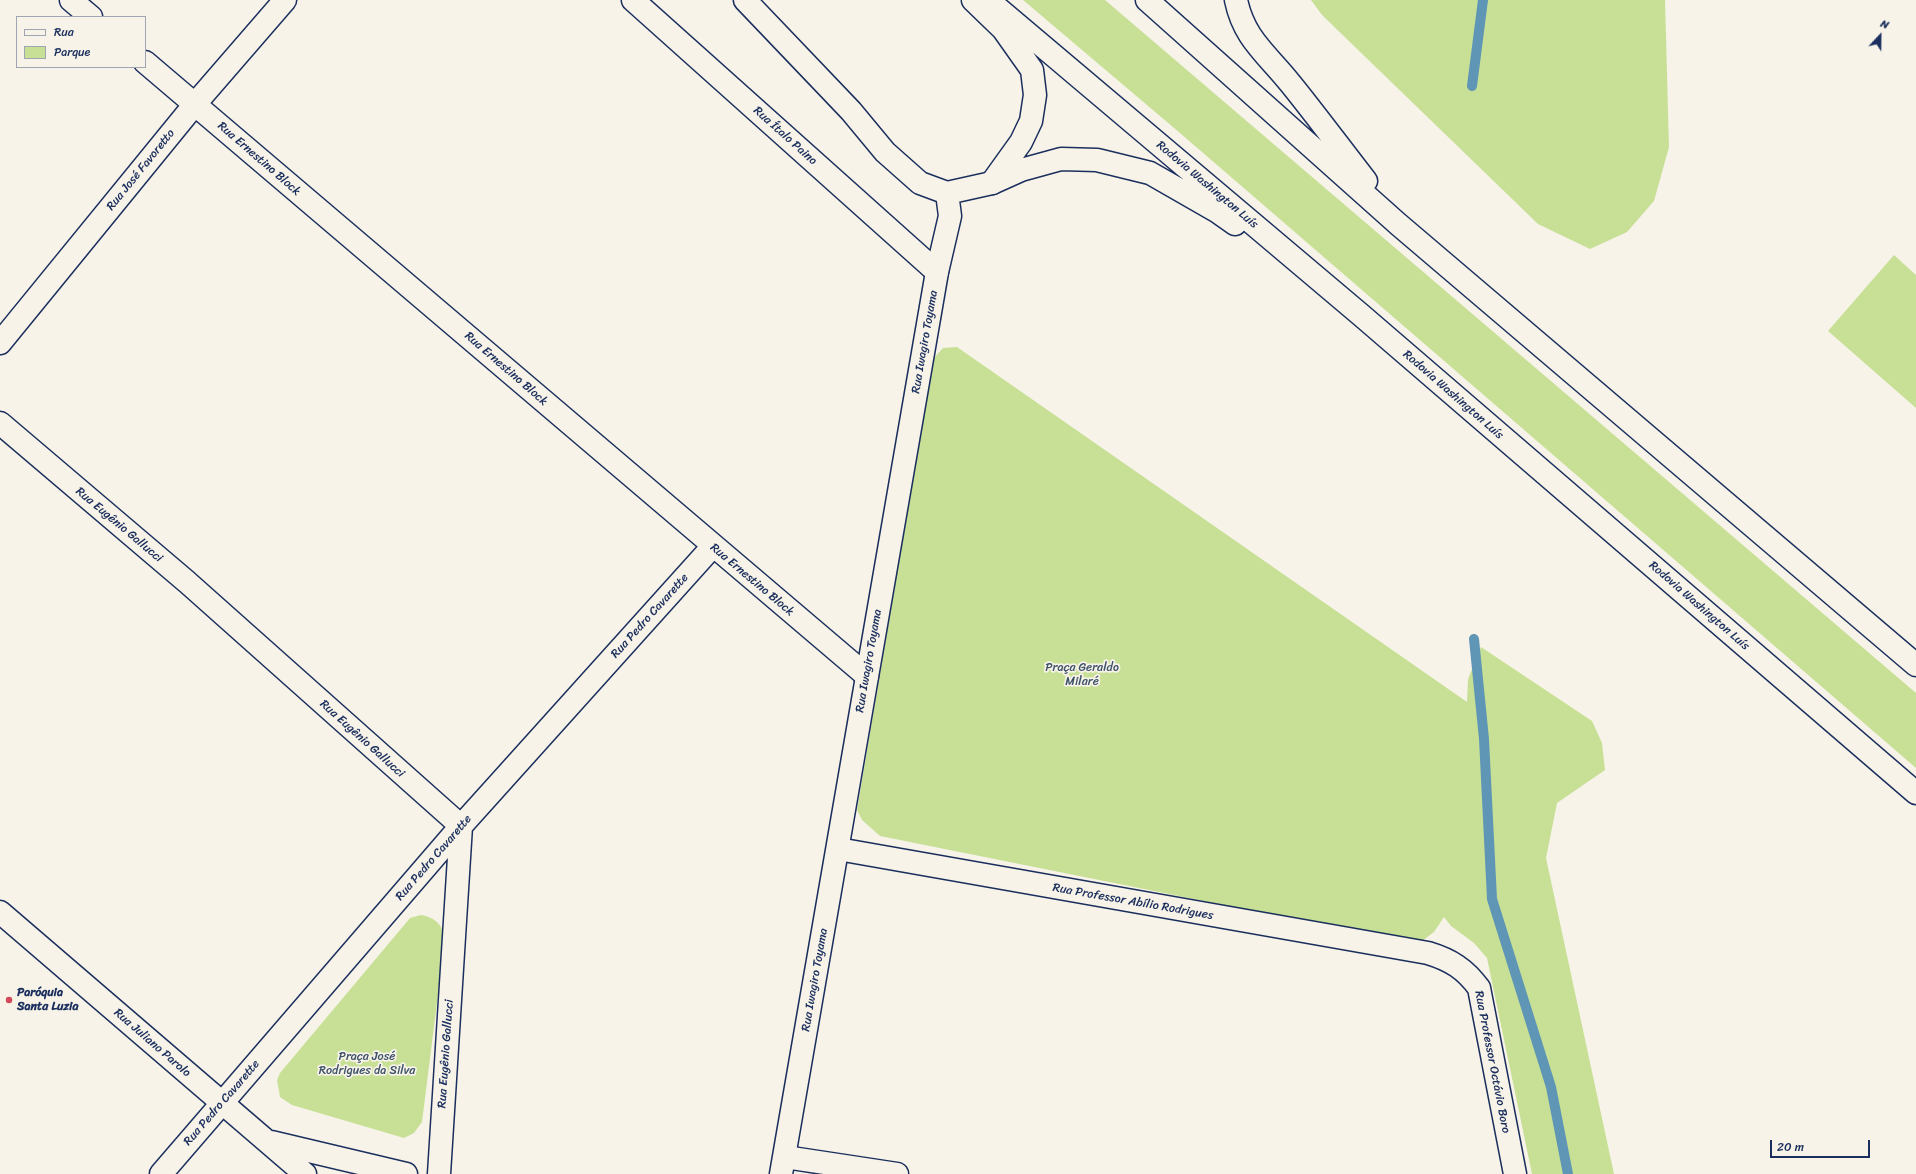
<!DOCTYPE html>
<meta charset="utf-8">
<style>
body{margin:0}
#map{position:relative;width:1916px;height:1174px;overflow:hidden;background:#f7f3e8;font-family:Sriracha,sans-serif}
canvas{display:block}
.legend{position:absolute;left:16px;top:16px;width:130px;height:52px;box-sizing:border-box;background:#f7f3e8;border:1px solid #9fa5b1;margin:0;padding:5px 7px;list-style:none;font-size:12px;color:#1b2f5e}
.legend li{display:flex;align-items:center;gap:8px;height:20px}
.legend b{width:20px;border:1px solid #9fa5b1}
.north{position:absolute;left:1860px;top:16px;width:40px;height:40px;-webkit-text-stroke:3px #f7f3e8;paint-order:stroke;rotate:22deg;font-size:11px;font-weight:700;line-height:16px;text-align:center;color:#1b2f5e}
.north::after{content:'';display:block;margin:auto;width:14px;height:18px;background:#1b2f5e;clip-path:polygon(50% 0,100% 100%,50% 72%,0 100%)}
.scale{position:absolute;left:1770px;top:1140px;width:100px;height:18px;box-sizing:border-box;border:2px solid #1b2f5e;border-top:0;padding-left:5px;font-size:12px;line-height:14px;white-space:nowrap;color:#1b2f5e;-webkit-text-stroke:3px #f7f3e8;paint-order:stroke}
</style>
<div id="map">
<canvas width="1916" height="1174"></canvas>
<ul class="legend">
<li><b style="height:5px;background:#f7f3e8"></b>Rua</li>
<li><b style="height:11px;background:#c7e096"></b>Parque</li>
</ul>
<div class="north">N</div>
<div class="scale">20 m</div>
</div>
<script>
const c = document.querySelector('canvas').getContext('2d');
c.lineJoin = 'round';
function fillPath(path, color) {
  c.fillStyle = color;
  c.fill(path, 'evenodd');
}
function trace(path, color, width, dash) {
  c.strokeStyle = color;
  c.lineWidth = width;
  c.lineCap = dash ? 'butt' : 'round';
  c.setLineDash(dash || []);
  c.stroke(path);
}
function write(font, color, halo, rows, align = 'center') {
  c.font = font + ' Sriracha,sans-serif';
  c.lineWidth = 3.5;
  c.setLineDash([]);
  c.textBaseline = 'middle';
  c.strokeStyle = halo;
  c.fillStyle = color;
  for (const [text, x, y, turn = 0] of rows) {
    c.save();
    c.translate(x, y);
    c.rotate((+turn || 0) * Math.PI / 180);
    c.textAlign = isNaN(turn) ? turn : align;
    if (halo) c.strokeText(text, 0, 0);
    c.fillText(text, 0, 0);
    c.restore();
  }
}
fillPath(new Path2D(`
 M 1023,0 L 1105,0 L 1916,693 L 1916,768 L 1180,133 Z
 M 1311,0 L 1665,0 L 1669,147 L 1654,201 L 1627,232 L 1590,249 L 1538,224 L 1322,15 Z
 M 1894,255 L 1916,275 L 1916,408 L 1828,331 Z
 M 957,347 L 1467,702 L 1468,679 L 1481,647 L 1592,721 L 1602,743 L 1605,770 L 1557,803 L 1546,858 L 1614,1174 L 1532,1174 L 1487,958 L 1474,943 L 1451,926 L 1444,917 L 1434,932 L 1418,944 L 880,836 L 862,820 L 857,810 L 933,359 L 943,348 Z
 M 421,915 C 436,918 442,924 445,939 L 422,1122 L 414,1133 L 404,1138 L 292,1105 L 280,1097 L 277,1080 L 280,1073 L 410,918 Z`), '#c7e096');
trace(new Path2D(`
 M 1472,86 L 1483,0
 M 1474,639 L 1484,739 L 1492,899 L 1551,1087 L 1568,1174`), '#6096b5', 10);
const minor = new Path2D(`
 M 71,0 L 91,17
 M 633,0 L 937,272
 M 145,62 L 867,676
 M 0,343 L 195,104 L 285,0
 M 0,423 L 187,582 L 461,826 L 439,1174
 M 838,849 L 1428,953 C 1451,960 1465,969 1479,988 L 1515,1174
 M 0,912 L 305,1174
 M 271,1142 L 406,1174
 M 785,1157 L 897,1174
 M 161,1174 L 461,826 L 713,546`);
const tertiary = new Path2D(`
 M 745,0 L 851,111 L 885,152 L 920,183 L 947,193
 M 947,193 L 992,183
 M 781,1174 L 937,272 L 950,216 L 947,193`);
const motorway = new Path2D(`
 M 973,0 L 1003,29 L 1032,70 L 1035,95 L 1031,121 L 1021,142 L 993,181
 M 988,0 L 1361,315 L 1916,793
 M 1147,0 L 1398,224 L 1916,665
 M 1236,0 C 1244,39 1267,54 1290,83 C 1316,115 1341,149 1366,181
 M 992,183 L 1021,170 L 1061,159 L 1097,160 L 1150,173 L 1218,212 L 1235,224`);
trace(minor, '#1b2f5e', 25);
trace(tertiary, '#1b2f5e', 25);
trace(motorway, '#1b2f5e', 25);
trace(minor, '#f7f3e8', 22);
trace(tertiary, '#f7f3e8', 22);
trace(motorway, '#f7f3e8', 22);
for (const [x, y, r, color] of [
 [9,1000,4,"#d1495b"]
]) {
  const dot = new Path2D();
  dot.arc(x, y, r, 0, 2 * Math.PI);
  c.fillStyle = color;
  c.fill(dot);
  trace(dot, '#f7f3e8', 1.5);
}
write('12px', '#1b2f5e', '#f7f3e8', [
 ["Rua Ítalo Paino",785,136,42],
 ["Rua Ernestino Block",259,159,41],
 ["Rua José Favoretto",141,170,-51],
 ["Rodovia Washington Luís",1207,185,40],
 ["Rua Iwagiro Toyama",925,342,-80],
 ["Rua Ernestino Block",506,369,41],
 ["Rodovia Washington Luís",1453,395,41],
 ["Rua Eugênio Gallucci",119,525,40],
 ["Rua Ernestino Block",752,580,40],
 ["Rodovia Washington Luís",1699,606,41],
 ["Rua Pedro Cavarette",650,616,-48],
 ["Rua Iwagiro Toyama",869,661,-80],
 ["Rua Eugênio Gallucci",362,739,42],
 ["Rua Pedro Cavarette",434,858,-49],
 ["Rua Professor Abílio Rodrigues",1133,902,10],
 ["Rua Iwagiro Toyama",815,980,-80],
 ["Rua Juliano Parolo",152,1043,41],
 ["Rua Eugênio Gallucci",446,1054,-86],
 ["Rua Professor Octávio Boro",1492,1062,79],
 ["Rua Pedro Cavarette",222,1103,-49]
]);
write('12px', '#3d5269', '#f7f3e8', [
 ["Praça Geraldo",1082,668],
 ["Milaré",1082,682],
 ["Praça José",367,1057],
 ["Rodrigues da Silva",367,1071]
]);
write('bold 12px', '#1b2f5e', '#f7f3e8', [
 ["Paróquia",17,993],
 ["Santa Luzia",17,1007]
], 'left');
</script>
